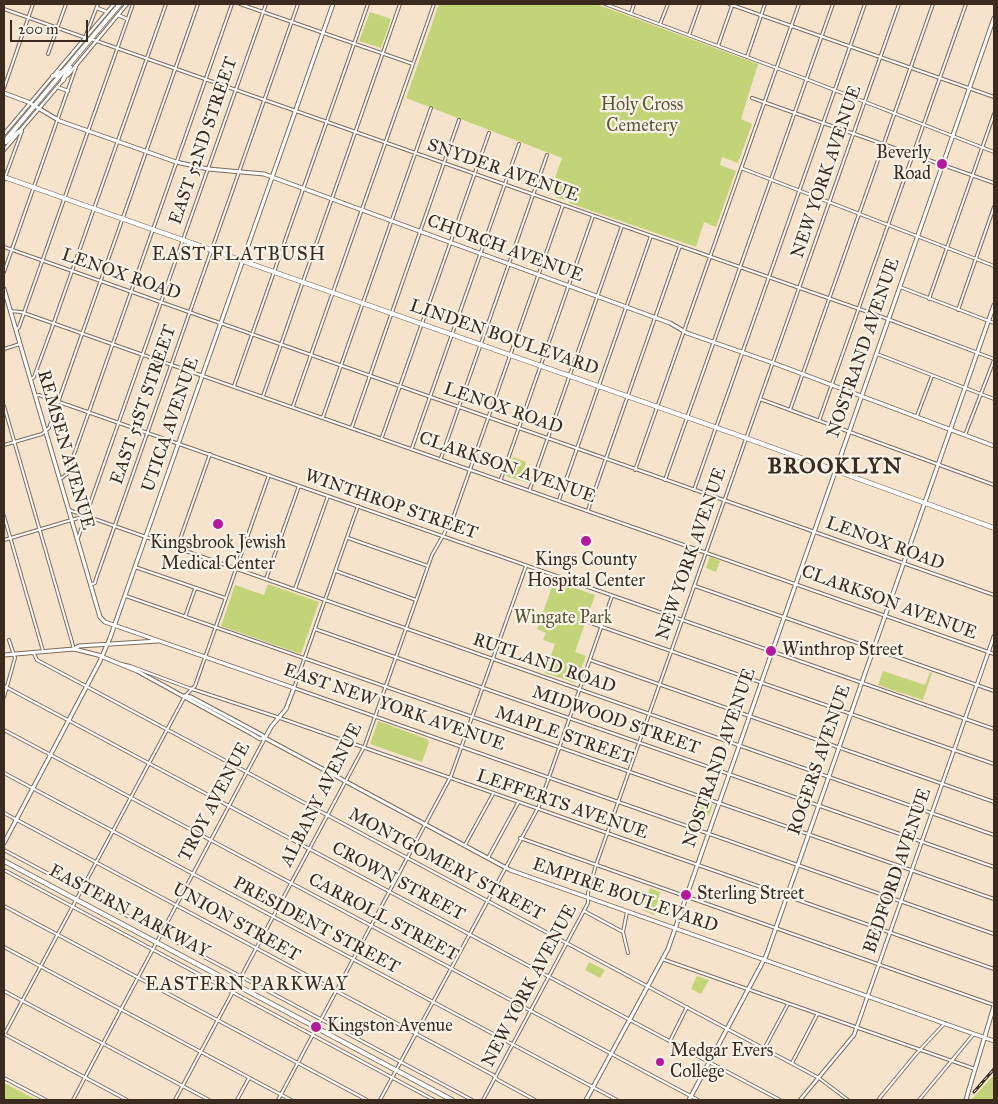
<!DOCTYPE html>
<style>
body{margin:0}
#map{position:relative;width:998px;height:1104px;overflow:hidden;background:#f5e3cc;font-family:"IM FELL Great Primer",serif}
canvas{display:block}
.frame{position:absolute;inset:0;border:5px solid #3b2a1e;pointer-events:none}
.scale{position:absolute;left:10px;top:20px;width:78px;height:22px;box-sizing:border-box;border:2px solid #3b2a1e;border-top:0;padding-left:6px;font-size:15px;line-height:18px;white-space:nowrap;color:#3b2a1e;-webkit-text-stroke:4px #f7f3e8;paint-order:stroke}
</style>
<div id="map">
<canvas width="998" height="1104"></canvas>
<div class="frame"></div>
<div class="scale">200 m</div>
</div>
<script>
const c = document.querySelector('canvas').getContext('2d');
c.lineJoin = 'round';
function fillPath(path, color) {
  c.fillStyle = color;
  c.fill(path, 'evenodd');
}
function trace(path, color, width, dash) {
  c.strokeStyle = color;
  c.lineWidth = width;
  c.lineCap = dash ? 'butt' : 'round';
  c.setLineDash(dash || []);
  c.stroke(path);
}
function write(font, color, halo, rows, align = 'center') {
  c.font = font + ' "IM FELL Great Primer",serif';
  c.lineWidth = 4.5;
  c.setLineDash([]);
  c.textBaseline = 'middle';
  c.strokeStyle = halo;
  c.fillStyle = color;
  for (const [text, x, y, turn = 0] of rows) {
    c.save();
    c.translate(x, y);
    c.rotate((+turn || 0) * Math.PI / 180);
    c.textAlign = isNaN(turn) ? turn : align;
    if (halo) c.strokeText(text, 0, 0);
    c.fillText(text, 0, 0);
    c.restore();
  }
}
fillPath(new Path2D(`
 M 439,4 L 596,4 L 758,64 L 741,119 L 752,124 L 738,163 L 722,157 L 720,165 L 736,171 L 716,227 L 704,222 L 696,247 L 569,203 L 569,200 L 556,198 L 560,187 L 553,184 L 562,158 L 406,98 Z
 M 370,12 L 391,19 L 381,48 L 359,41 Z
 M 513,457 L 526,462 L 524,469 L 532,472 L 528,483 L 506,476 Z
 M 710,557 L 720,561 L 716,572 L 706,568 Z
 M 554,581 L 595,595 L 575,652 L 586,656 L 576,683 L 545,673 L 555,644 L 543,640 L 546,633 L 537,629 Z
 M 268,584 L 319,602 L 301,654 L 221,626 L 235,585 L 264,595 Z
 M 883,671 L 925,685 L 930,672 L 932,673 L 923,700 L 878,685 Z
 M 378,721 L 427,739 L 429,742 L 422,762 L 370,744 Z
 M 702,801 L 713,804 L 709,816 L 699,812 Z
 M 650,888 L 660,892 L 654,915 L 642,910 Z
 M 589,962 L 605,970 L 600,978 L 585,970 Z
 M 697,976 L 709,980 L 701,994 L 691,989 Z
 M 994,1075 L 994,1100 L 971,1100 Z
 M 4,1083 L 37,1100 L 4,1100 Z`), '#c2d477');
const minor = new Path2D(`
 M 240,4 L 413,64
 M 605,4 L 806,79 L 994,152
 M 729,4 L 994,97
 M 4,9 L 86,38
 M 631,13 L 634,4
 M 660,24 L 668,4
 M 86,35 L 98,4
 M 689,35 L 700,4
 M 91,39 L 885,318 L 994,359
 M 718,46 L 732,6
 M 48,54 L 66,4
 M 747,57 L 765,4
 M 4,88 L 33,4
 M 752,98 L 994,183
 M 741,168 L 994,266
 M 4,180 L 22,131
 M 4,247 L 994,595
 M 4,272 L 77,64
 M 900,287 L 994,323
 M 929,299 L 994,114
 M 958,310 L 994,207
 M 10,311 L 21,312 L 994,654
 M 16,330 L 19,327 L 133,4
 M 4,349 L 20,344
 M 877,354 L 994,399
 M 30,380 L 34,377 L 52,328 L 166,4
 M 234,386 L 368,4
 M 35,396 L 39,395 L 994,729
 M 263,396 L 400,4
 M 760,399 L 994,485
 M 4,406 L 74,649
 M 293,406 L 434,4
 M 790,410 L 933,4
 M 917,416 L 932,376
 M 323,417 L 431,108
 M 819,421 L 966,4
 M 352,427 L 459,120
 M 965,435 L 994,360
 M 382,437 L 489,133
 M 4,445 L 42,434 L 49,428 L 198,4
 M 412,448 L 519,144
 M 441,458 L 547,155
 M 635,470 L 799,4
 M 60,479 L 67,474 L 77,446 L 232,4
 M 501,479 L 593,216
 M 665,480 L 833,4
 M 530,489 L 622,226
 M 694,490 L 865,4
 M 559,500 L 651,236
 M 358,506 L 294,688 L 994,934
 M 69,510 L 994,835
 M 588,510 L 680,246
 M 4,516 L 43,651
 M 78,538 L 266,4
 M 348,538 L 428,566
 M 4,540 L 85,516
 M 177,548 L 210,454
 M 135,567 L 225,598
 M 336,571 L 416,600
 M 266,579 L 299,486
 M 90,585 L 95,583 L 96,579 L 298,4
 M 695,586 L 994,691
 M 295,589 L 328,496
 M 126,596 L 994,899
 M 185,617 L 195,589
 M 588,622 L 994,764
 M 315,629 L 994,867
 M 33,652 L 37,660 L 819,1078 L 848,1100
 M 590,660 L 994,802
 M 121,664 L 130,666 L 189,688 L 280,718 L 994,969
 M 4,686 L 780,1100
 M 4,697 L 15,658 L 9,640
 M 4,730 L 698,1100
 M 4,773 L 617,1100
 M 4,813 L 493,1075 L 498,1080 L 535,1100
 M 520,838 L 994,1005
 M 465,845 L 493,794
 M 4,850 L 472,1100
 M 488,858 L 518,803
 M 4,870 L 434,1100
 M 4,906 L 367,1100
 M 584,911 L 623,932
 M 627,912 L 623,932 L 628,953
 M 4,947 L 291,1100
 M 662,959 L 975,1069
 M 4,991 L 209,1100
 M 4,1034 L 127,1100
 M 4,1035 L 185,696 L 195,686 L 269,475
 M 670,1041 L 687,1007
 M 764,1049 L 788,1004
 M 792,1063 L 817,1015
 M 4,1078 L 46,1100
 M 73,1100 L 265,738
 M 175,1100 L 365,745 L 432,555 L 453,518 L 563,205
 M 237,1100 L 249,1078
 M 278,1100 L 451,776 L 526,566
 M 380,1100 L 539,806 L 612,596
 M 483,1100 L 588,903 L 588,893 L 596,865 L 899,4
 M 878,1100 L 916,1054 L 945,1023
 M 919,1100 L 973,1035`);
const tertiary = new Path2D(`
 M 97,8 L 107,12
 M 118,15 L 127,19
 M 68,75 L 127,4
 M 57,87 L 68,91
 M 19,132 L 64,79
 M 4,134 L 114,4
 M 4,150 L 16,136
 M 800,1100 L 854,1035 L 994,636`);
const secondary = new Path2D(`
 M 4,93 L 28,102 L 60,121 L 176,162 L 208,169 L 264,174 L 272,177 L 670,323 L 687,333 L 776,364 L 994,446
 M 4,289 L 100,617 L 105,622 L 294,688 L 286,709 L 271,727 L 265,738
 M 74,649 L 98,655 L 137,671 L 252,734 L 260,739 L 264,738
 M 4,655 L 74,649 L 79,646 L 158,641
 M 185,696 L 191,697 L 262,735 L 265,738 L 510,870 L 994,1041
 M 4,843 L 100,661 L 110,638 L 333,4
 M 969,1089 L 994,1006
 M 586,1100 L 668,949 L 994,18
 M 689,1100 L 766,956 L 994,305`);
const primary = new Path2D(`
 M 53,76 L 62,72
 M 63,80 L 70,67
 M 4,142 L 120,4
 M 6,142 L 20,131
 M 4,861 L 452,1100`);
const trunk = new Path2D(`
 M 4,177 L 746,438 L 994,528`);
trace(minor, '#7c6b5b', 4);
trace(tertiary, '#7c6b5b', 4.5);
trace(secondary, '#7c6b5b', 5);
trace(primary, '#7c6b5b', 5.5);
trace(trunk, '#7c6b5b', 5.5);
trace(minor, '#fff', 2);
trace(tertiary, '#fff', 2.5);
trace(secondary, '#fff', 3);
trace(primary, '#fff', 4);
trace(trunk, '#fff', 4);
const rail = new Path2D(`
 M 974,1092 L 994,1069`);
trace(rail, '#3b2a1e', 3);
trace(rail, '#f7f3e8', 1, [4]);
const secondaryBridge = new Path2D(`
 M 966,1100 L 969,1089`);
trace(secondaryBridge, '#7c6b5b', 5, []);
trace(secondaryBridge, '#fff', 3);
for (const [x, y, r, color] of [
 [942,164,6,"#b5179e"],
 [218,524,6,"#b5179e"],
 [586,541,6,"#b5179e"],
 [771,651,6,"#b5179e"],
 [686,895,6,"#b5179e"],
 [316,1027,6,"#b5179e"],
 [660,1062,5,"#b5179e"]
]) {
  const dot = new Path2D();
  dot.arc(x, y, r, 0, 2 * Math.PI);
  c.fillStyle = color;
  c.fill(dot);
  trace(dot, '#f7f3e8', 2);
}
write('18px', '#5d5434', '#f7f3e8', [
 ["Holy Cross",642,106],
 ["Cemetery",642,127],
 ["Wingate Park",563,619]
]);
write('18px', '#3b2a1e', '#f7f3e8', [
 ["EAST 52ND STREET",204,141,-71],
 ["SNYDER AVENUE",503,171,19],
 ["NEW YORK AVENUE",827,172,-71],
 ["CHURCH AVENUE",505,249,20],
 ["LENOX ROAD",121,275,19],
 ["LINDEN BOULEVARD",504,338,19],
 ["NOSTRAND AVENUE",864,348,-71],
 ["EAST 51ST STREET",144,405,-71],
 ["LENOX ROAD",503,409,19],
 ["UTICA AVENUE",171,425,-71],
 ["REMSEN AVENUE",65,450,74],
 ["CLARKSON AVENUE",507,468,19],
 ["WINTHROP STREET",391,505,19],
 ["LENOX ROAD",885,544,20],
 ["NEW YORK AVENUE",692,554,-71],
 ["CLARKSON AVENUE",889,603,20],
 ["RUTLAND ROAD",544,664,19],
 ["EAST NEW YORK AVENUE",394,708,19],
 ["MIDWOOD STREET",616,721,19],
 ["MAPLE STREET",564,736,19],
 ["NOSTRAND AVENUE",720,758,-71],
 ["ROGERS AVENUE",820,760,-71],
 ["ALBANY AVENUE",322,795,-63],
 ["TROY AVENUE",215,802,-62],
 ["LEFFERTS AVENUE",562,805,19],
 ["MONTGOMERY STREET",446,865,28],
 ["BEDFORD AVENUE",898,871,-71],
 ["CROWN STREET",398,882,28],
 ["EMPIRE BOULEVARD",625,896,19],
 ["EASTERN PARKWAY",129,912,28],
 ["CARROLL STREET",383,918,28],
 ["UNION STREET",236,923,29],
 ["PRESIDENT STREET",316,926,28],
 ["NEW YORK AVENUE",530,986,-62]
]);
write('18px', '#3b2a1e', '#f7f3e8', [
 ["Beverly",931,154,"right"],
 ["Road",931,175,"right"],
 ["Kingsbrook Jewish",218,544,"center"],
 ["Medical Center",218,565,"center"],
 ["Kings County",586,561,"center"],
 ["Hospital Center",586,582,"center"],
 ["Winthrop Street",782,651],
 ["Sterling Street",697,895],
 ["Kingston Avenue",327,1027],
 ["Medgar Evers",670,1052],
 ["College",670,1073]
], 'left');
c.letterSpacing = '1px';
write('19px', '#3b2a1e', '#f7f3e8', [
 ["EAST FLATBUSH",239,255],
 ["EASTERN PARKWAY",247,985]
]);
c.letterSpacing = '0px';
c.letterSpacing = '1px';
write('bold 22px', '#3b2a1e', '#f7f3e8', [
 ["BROOKLYN",835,468]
]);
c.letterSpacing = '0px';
</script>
